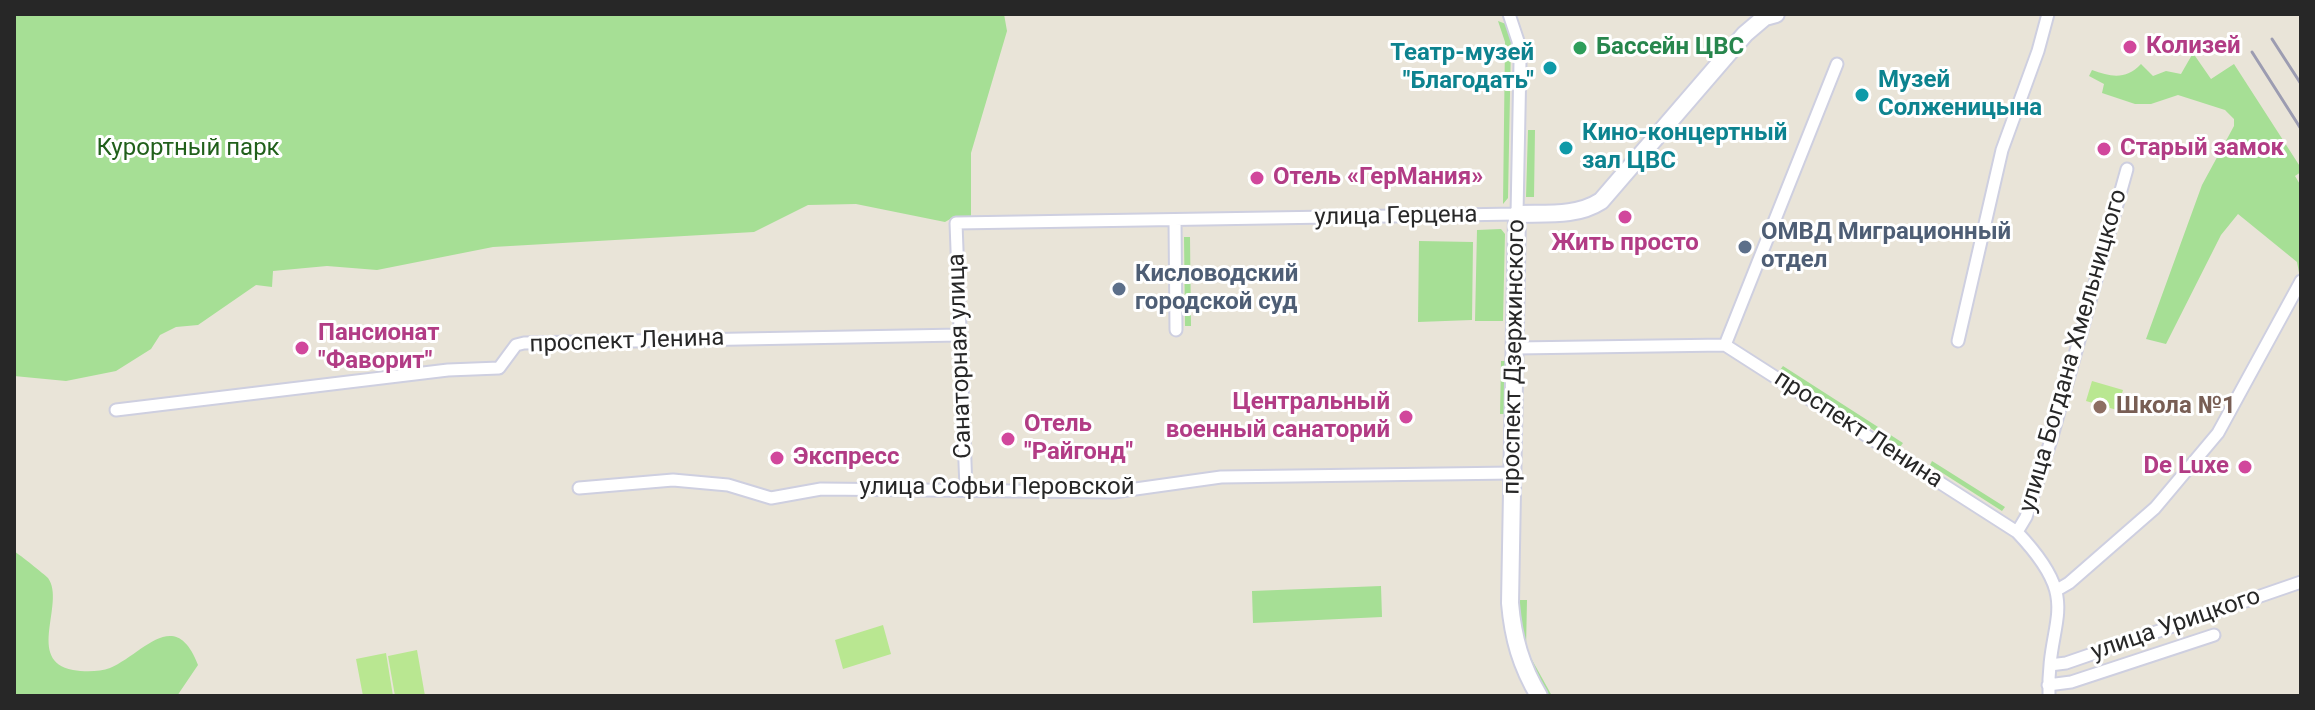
<!DOCTYPE html>
<meta charset="utf-8">
<style>
body{margin:0}
#map{position:relative;width:2315px;height:710px;overflow:hidden;background:#e9e4d8;font-family:Roboto,sans-serif}
canvas{display:block}
.frame{position:absolute;inset:0;border:16px solid #272727;pointer-events:none}
</style>
<div id="map">
<canvas width="2315" height="710"></canvas>
<div class="frame"></div>
</div>
<script>
const c = document.querySelector('canvas').getContext('2d');
c.lineJoin = 'round';
function fillPath(path, color) {
  c.fillStyle = color;
  c.fill(path, 'evenodd');
}
function trace(path, color, width, dash) {
  c.strokeStyle = color;
  c.lineWidth = width;
  c.lineCap = dash ? 'butt' : 'round';
  c.setLineDash(dash || []);
  c.stroke(path);
}
function write(font, color, halo, rows, align = 'center') {
  c.font = font + ' Roboto,sans-serif';
  c.lineWidth = 6;
  c.setLineDash([]);
  c.textBaseline = 'middle';
  c.strokeStyle = halo;
  c.fillStyle = color;
  for (const [text, x, y, turn = 0] of rows) {
    c.save();
    c.translate(x, y);
    c.rotate((+turn || 0) * Math.PI / 180);
    c.textAlign = isNaN(turn) ? turn : align;
    if (halo) c.strokeText(text, 0, 0);
    c.fillText(text, 0, 0);
    c.restore();
  }
}
fillPath(new Path2D(`
 M 14,14 L 1004,14 L 1007,31 L 971,153 L 971,218 L 952,218 L 945,222 L 856,204 L 808,205 L 754,232 L 493,247 L 377,270 L 327,266 L 273,271 L 272,287 L 256,285 L 198,325 L 176,327 L 160,335 L 151,349 L 116,371 L 66,381 L 14,376 Z
 M 1498,21 L 1506,24 L 1511,42 L 1508,198 L 1503,204 L 1505,42 Z
 M 2193,53 L 2211,79 L 2234,64 L 2301,168 L 2301,172 L 2295,176 L 2301,186 L 2301,283 L 2297,262 L 2238,214 L 2221,235 L 2166,344 L 2146,339 L 2202,185 L 2234,126 L 2234,119 L 2225,110 L 2178,95 L 2151,104 L 2135,104 L 2102,93 L 2104,84 L 2089,76 L 2092,70 C 2111,77 2126,80 2141,64 L 2153,76 L 2166,71 L 2181,74 Z
 M 1528,130 L 1535,130 L 1534,197 L 1526,197 Z
 M 1501,229 L 1505,234 L 1503,321 L 1475,321 L 1477,230 Z
 M 1184,237 L 1190,237 L 1191,326 L 1185,326 Z
 M 1419,241 L 1473,242 L 1472,320 L 1418,322 Z
 M 1501,361 L 1507,361 L 1506,414 L 1500,414 Z
 M 1783,366 L 1903,443 L 1900,447 L 1780,370 Z
 M 1932,461 L 2005,507 L 2002,511 L 1930,465 Z
 M 14,551 C 20,555 44,574 48,578 C 66,603 25,661 73,670 C 84,672 100,672 110,668 C 142,655 175,605 198,665 L 177,696 L 14,696 Z
 M 1381,586 L 1382,617 L 1253,623 L 1252,591 Z
 M 1518,600 L 1527,600 L 1526,649 L 1552,696 L 1548,696 C 1526,659 1519,643 1518,600 Z`), '#a6df95');
fillPath(new Path2D(`
 M 2092,381 L 2123,390 L 2117,410 L 2086,401 Z
 M 883,625 L 891,654 L 843,669 L 835,640 Z
 M 417,650 L 425,696 L 395,696 L 388,656 Z
 M 386,653 L 393,696 L 363,696 L 356,659 Z`), '#b9e791');
const minor = new Path2D(`
 M 1175,221 L 1176,330
 M 1958,341 L 2002,150 L 2038,51 L 2048,14
 M 1725,345 L 1837,64
 M 1516,348 L 1725,345 L 2017,532 C 2086,605 2046,615 2049,696
 M 116,410 L 448,370 L 499,368 L 516,345 L 524,343 L 960,335
 M 579,488 L 673,480 L 728,485 L 771,498 L 821,489 L 1114,492 L 1221,477 L 1513,473
 M 966,489 L 956,223 L 1517,214 L 1520,62 L 1518,41 L 1509,14
 M 2017,532 L 2026,517 L 2051,440 L 2127,169
 M 2057,590 L 2069,583 L 2155,508 L 2218,433 L 2301,281
 M 2050,665 L 2066,663 L 2301,582
 M 2048,685 L 2071,682 L 2214,635`);
const secondary = new Path2D(`
 M 1539,696 C 1521,666 1513,638 1510,603 L 1517,214 C 1546,213 1576,217 1601,201 L 1745,34 L 1765,17 L 1776,14`);
trace(minor, '#cecfe0', 15);
trace(secondary, '#cecfe0', 20);
trace(minor, '#fff', 11);
trace(secondary, '#fff', 16);
trace(new Path2D(`
 M 2272,39 L 2301,84
 M 2252,52 L 2301,129`), '#9c9cb1', 3);
for (const [x, y, r, color] of [
 [2130,47,8,"#d1479c"],
 [1580,48,8,"#2e9e5b"],
 [1550,68,8,"#0f9aa8"],
 [1862,95,8,"#0f9aa8"],
 [1566,148,8,"#0f9aa8"],
 [2104,149,8,"#d1479c"],
 [1257,178,8,"#d1479c"],
 [1625,217,8,"#d1479c"],
 [1745,247,8,"#5c6f8a"],
 [1119,289,8,"#5c6f8a"],
 [302,348,8,"#d1479c"],
 [2100,407,8,"#8d6e63"],
 [1406,417,8,"#d1479c"],
 [1008,439,8,"#d1479c"],
 [777,458,8,"#d1479c"],
 [2245,467,8,"#d1479c"]
]) {
  const dot = new Path2D();
  dot.arc(x, y, r, 0, 2 * Math.PI);
  c.fillStyle = color;
  c.fill(dot);
  trace(dot, '#fff', 3);
}
write('bold 24px', '#b23c85', '#fff', [
 ["Колизей",2146,47],
 ["Старый замок",2120,149],
 ["Отель «ГерМания»",1273,178],
 ["Жить просто",1625,244,"center"],
 ["Пансионат",318,334],
 ["\"Фаворит\"",318,362],
 ["Центральный",1390,403,"right"],
 ["военный санаторий",1390,431,"right"],
 ["Отель",1024,425],
 ["\"Райгонд\"",1024,453],
 ["Экспресс",793,458],
 ["De Luxe",2229,467,"right"]
], 'left');
write('bold 24px', '#27864d', '#fff', [
 ["Бассейн ЦВС",1596,48]
], 'left');
write('bold 24px', '#0d838f', '#fff', [
 ["Театр-музей",1534,54,"right"],
 ["\"Благодать\"",1534,82,"right"],
 ["Музей",1878,81],
 ["Солженицына",1878,109],
 ["Кино-концертный",1582,134],
 ["зал ЦВС",1582,162]
], 'left');
write('24px', '#21601b', '#fff', [
 ["Курортный парк",188,149]
]);
write('24px', '#272727', '#fff', [
 ["улица Герцена",1396,217,-1],
 ["проспект Ленина",627,342,-2],
 ["улица Богдана Хмельницкого",2074,351,-74],
 ["Санаторная улица",961,356,-92],
 ["проспект Дзержинского",1515,357,-89],
 ["проспект Ленина",1858,430,33],
 ["улица Софьи Перовской",997,488],
 ["улица Урицкого",2176,625,-19]
]);
write('bold 24px', '#4e5e75', '#fff', [
 ["ОМВД Миграционный",1761,233],
 ["отдел",1761,261],
 ["Кисловодский",1135,275],
 ["городской суд",1135,303]
], 'left');
write('bold 24px', '#785e54', '#fff', [
 ["Школа №1",2116,407]
], 'left');
</script>
